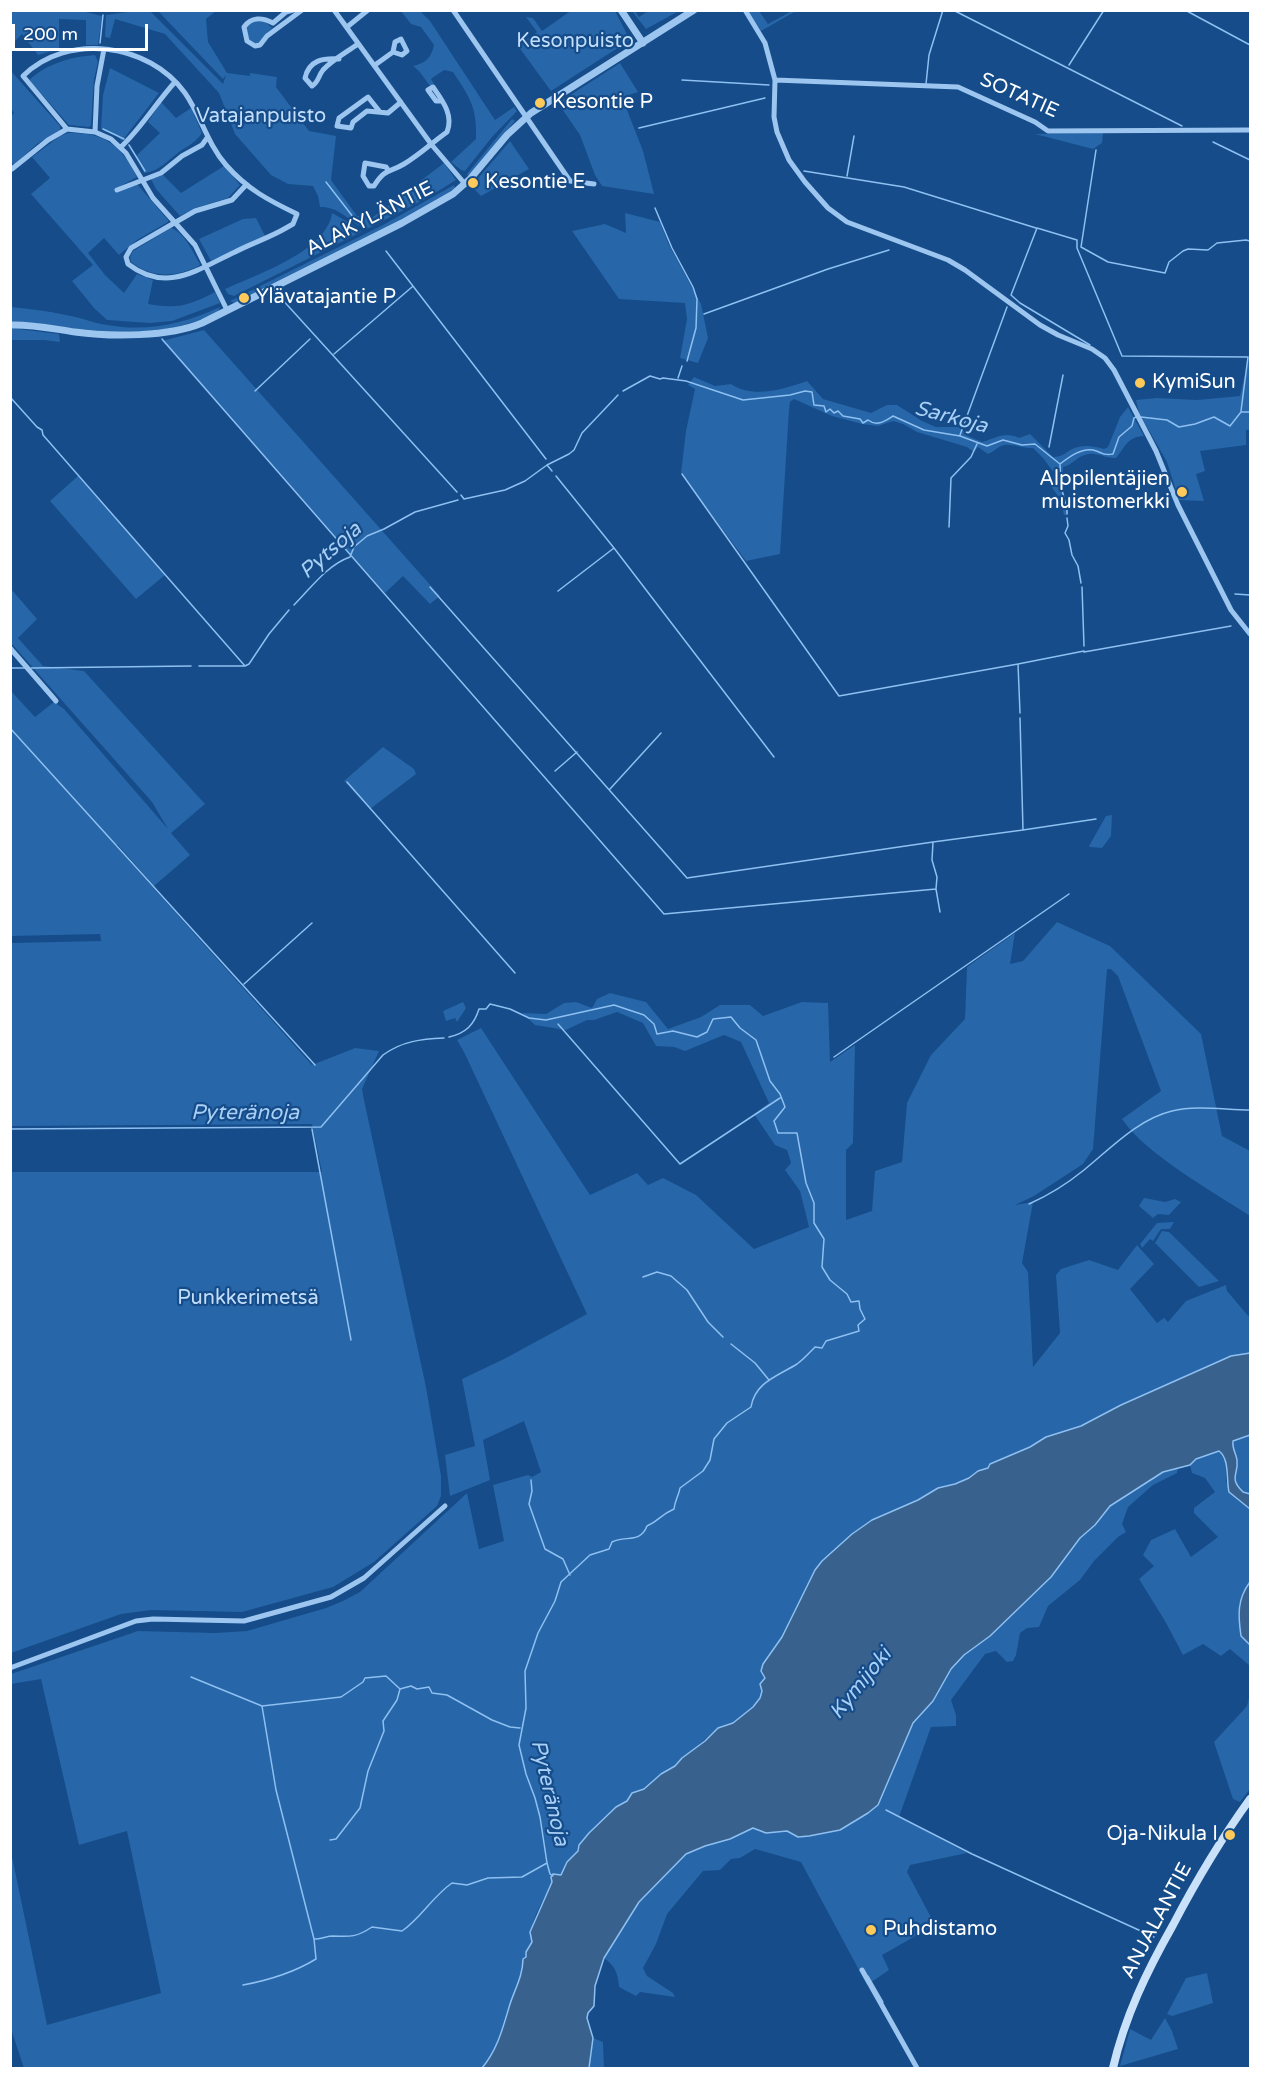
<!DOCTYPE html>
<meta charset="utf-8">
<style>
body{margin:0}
#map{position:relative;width:1261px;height:2079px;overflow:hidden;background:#154c89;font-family:"Varela Round",sans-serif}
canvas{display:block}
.frame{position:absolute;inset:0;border:12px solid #fff;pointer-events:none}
.scale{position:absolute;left:12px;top:24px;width:136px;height:27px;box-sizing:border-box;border:3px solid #fff;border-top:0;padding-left:8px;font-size:18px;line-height:21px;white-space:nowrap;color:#fff;-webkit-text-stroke:4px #154c89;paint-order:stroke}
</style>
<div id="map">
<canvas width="1261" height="2079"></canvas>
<div class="frame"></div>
<div class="scale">200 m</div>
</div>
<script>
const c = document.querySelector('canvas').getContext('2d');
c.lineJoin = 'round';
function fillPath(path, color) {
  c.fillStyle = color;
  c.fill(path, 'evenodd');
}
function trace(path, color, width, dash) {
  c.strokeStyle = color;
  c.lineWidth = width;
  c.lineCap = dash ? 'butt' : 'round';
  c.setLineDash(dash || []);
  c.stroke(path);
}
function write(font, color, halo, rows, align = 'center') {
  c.font = font + ' "Varela Round",sans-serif';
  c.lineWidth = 4.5;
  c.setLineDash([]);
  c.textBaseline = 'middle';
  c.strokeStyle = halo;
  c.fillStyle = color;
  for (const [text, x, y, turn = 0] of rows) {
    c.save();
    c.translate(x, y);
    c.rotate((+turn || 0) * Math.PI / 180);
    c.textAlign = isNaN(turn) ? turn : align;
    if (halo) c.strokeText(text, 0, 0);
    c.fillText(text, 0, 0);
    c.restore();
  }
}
fillPath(new Path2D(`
 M 11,10 L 82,11 L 102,16 L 98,45 L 86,45 L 86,20 L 59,19 L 59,49 L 38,55 L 22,34 L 11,45 Z
 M 572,10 L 615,11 L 630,40 L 551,91 L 518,46 L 537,32 L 526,17 L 533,18 L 542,31 Z
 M 135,11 L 150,11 L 223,84 L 226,75 L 223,79 L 158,11 L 216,11 L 206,19 L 208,42 L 227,73 L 250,76 L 250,73 L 277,77 L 276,87 L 309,131 L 336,136 L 331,180 L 357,216 L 373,217 L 444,163 L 456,180 L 427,198 L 369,228 C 353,229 343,206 320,207 L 318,196 L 313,186 L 288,184 L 271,175 L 235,134 L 219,93 L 165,34 L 115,19 L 110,38 L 105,37 L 106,15 Z
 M 401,11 L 420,11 L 430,21 L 495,120 L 514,107 L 517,111 L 492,137 L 465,171 L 461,170 L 451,162 L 476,139 C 477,107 470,98 453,72 L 444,70 L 431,79 L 434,84 L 430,86 L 419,71 L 413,66 C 426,63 431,58 434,45 L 421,27 L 411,24 Z
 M 632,11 L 635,11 L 639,17 L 648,11 L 679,11 L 646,29 Z
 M 748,11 L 759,11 L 768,24 L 792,11 L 796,11 L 761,31 Z
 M 261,20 L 265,21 L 272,28 L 257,44 L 249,41 L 245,29 L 251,23 Z
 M 95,55 L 98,62 L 94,79 L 91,125 L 89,127 L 69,125 L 29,80 C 48,63 71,57 95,55 Z
 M 620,63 L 638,92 L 622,97 L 643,151 L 654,194 L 602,186 L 595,175 L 580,135 L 558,103 Z
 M 110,68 L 159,93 L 122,141 L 116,135 L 101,129 L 103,95 Z
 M 10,70 L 60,126 L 60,130 L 37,144 L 15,164 L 10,163 L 11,116 L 14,113 L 11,108 Z
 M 161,102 L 176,118 L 191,108 L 202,133 C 196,142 188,146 179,152 C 167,161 160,171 144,173 L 136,156 L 160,133 L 148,122 Z
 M 512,119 L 515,121 L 471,174 L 466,175 Z
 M 68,133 C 105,132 121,145 137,177 L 117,188 L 137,184 L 168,220 L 168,222 L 137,240 L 119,255 L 104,238 L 88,253 L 105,275 L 124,293 L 137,274 L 153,280 L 148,304 C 178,309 188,306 215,292 L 220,303 L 172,321 L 150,323 L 107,320 L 94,308 L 72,281 L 93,265 L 31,194 L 50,178 L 32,157 L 60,136 Z
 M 1103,133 L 1102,143 L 1093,149 L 1035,134 Z
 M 510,141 L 529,169 L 481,196 L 473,188 L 474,183 Z
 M 224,166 L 240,185 L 228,198 L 195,208 L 180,216 L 156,189 L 151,179 L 163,175 L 181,193 Z
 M 454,185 L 455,188 L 451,191 L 414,213 L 234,303 L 230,301 L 383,225 Z
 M 332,213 L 357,227 L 361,232 L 234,296 L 228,294 L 225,289 C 256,275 327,251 332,213 Z
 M 625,213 L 660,222 L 669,245 L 701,304 L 708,338 L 698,363 L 680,358 L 687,319 L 685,303 L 619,299 L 572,231 L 605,224 L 626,233 Z
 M 256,218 L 265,236 L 211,261 L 199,239 L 243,219 Z
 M 171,228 C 184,232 193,252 200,264 L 199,266 C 175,277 153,279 131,262 L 130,257 L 133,251 Z
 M 11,307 C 29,309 48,311 66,315 C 80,317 93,323 107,325 C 147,332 184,324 220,307 L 218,312 C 176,334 126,334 79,329 C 56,327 34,322 11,322 Z
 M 10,328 L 59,334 L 60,342 L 44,340 L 11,340 Z
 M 204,330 L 440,596 L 430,604 L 403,576 L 385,593 L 162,341 Z
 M 1249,356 L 1250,430 L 1246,430 L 1246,445 L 1200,451 L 1205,471 L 1196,474 L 1204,501 L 1179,500 L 1167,462 L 1139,413 L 1136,400 L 1157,398 L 1197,400 L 1240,396 Z
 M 694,377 L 715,386 L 731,384 C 753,399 784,389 807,381 L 823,399 L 871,413 L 887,405 L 897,405 L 922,421 L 936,427 L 960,427 L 968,436 L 982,442 C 997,438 1004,431 1019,438 L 1030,434 L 1053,457 C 1062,457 1065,453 1072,449 C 1082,444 1094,446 1104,449 L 1108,447 L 1120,417 L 1128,407 L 1144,436 C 1127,437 1126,446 1116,458 C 1105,459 1096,451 1085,455 C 1076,457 1073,465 1063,467 L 1062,488 L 1068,514 L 1064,515 L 1061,500 L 1050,485 L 1054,473 L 1043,458 L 1033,448 C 1023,449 1010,442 1001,446 C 997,448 993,452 988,454 L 978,447 L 974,452 L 967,447 L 917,432 L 903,424 L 893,421 L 878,426 L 862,424 L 832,416 L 794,399 L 790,402 L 789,410 L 780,554 L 746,561 L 681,473 L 686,431 L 695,389 L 688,385 Z
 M 78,476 L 165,575 L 136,599 L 50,501 Z
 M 11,589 L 37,619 L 18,638 L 43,666 L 84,671 L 205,804 L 171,833 L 190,855 L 154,886 L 118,845 L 114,844 L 312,1065 L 355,1048 L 379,1051 L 362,1089 L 364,1100 L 426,1387 L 441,1476 L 441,1496 L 437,1506 L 374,1562 L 333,1587 L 242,1612 L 151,1610 L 121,1614 L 11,1653 L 11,1172 L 322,1172 L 312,1124 L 11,1126 L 11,943 L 101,941 L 100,934 L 11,936 L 10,690 L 35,717 L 54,702 L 64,709 L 168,829 L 152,802 L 11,643 Z
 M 383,747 L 414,769 L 416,774 L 370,809 L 344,781 Z
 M 1112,815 L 1111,836 L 1102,848 L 1090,847 L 1089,846 L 1106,816 Z
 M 1057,922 L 1110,946 L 1201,1034 L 1222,1136 L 1250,1151 L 1250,1216 C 1214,1192 1145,1154 1122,1119 L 1161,1091 L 1118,976 L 1111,969 L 1107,969 L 1093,1149 L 1083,1164 L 1034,1196 L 1015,1205 L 1033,1202 L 1022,1263 L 1028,1272 L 1033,1367 L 1060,1333 L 1056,1275 L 1061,1269 L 1089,1260 L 1118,1270 L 1137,1245 L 1154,1264 L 1130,1289 L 1157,1323 L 1164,1318 L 1168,1322 L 1186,1301 L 1226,1285 L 1227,1291 L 1250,1318 L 1250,1353 L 1231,1356 L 1121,1405 L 1081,1426 L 1046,1437 L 1030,1447 L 990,1464 L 988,1468 L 978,1471 L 969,1478 L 955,1484 L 938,1488 L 918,1500 L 872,1520 L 852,1534 L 822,1561 L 815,1570 L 782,1637 L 763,1664 L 765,1677 L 760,1684 L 762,1691 L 760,1698 L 753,1707 L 733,1723 L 724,1725 L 712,1733 L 675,1766 L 661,1774 L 644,1789 L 636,1791 L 627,1801 L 616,1807 L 589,1833 L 579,1845 L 578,1851 L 567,1862 L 562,1875 L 553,1875 L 552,1877 L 553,1882 C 545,1898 527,1923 532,1942 L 526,1952 L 526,1957 L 523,1959 C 523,1975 515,1989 510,2004 C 503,2027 498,2049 482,2068 L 24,2068 L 11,2029 L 10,1847 L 47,2025 L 161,1993 L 127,1831 L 79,1845 L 41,1679 L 11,1684 L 11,1674 L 138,1631 L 215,1633 L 247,1631 L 326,1608 L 343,1601 L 360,1592 L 467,1493 L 479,1549 L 504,1541 L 493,1485 L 528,1475 L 532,1477 L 541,1472 L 524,1421 L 483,1440 L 490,1480 L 450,1496 L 445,1455 L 475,1446 L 462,1379 L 504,1359 L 587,1314 L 464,1052 L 457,1040 L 481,1028 L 590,1195 L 637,1173 L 648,1185 L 663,1178 L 696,1195 L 754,1249 L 809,1227 L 800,1191 L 785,1170 L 791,1163 L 787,1150 L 775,1145 L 754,1114 L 769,1103 L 741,1042 L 724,1035 L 685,1051 L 674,1047 L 656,1046 L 643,1023 L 617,1012 L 594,1020 L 587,1020 L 566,1030 L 535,1025 L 522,1013 L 546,1014 L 564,1003 L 576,1002 L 592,1008 L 597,999 L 610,993 L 646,1002 L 668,1029 L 701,1017 L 720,1005 L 750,1005 L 763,1016 L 802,1002 L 828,1003 L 830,1062 L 855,1045 L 853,1143 L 846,1150 L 846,1220 L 872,1211 L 875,1171 L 902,1162 L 907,1103 L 931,1055 L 965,1019 L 967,967 L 1015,933 L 1010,964 L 1023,961 Z
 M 463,1002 L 466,1008 L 457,1022 L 455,1018 L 446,1021 L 443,1011 Z
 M 1144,1198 L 1165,1202 L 1175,1199 L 1181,1202 L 1169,1215 L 1158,1214 L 1153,1218 L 1139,1206 Z
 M 1174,1222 L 1170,1229 L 1161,1229 L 1153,1241 L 1150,1239 L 1142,1248 L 1140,1244 L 1157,1223 Z
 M 1162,1231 L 1169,1232 L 1219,1281 L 1199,1287 L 1155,1243 Z
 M 1250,1435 L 1250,1494 L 1243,1492 C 1228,1477 1239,1475 1237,1460 C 1236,1453 1232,1449 1232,1441 Z
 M 1219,1451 C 1230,1459 1224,1472 1227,1484 C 1230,1495 1241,1503 1250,1509 L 1250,1582 L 1242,1593 L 1239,1607 L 1241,1636 L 1250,1645 L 1250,1666 L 1230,1649 L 1221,1656 L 1203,1644 L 1183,1655 L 1165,1621 L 1139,1579 L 1154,1566 L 1143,1555 L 1151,1540 L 1175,1529 L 1191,1557 L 1218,1537 L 1194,1513 L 1194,1508 L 1215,1492 L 1205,1478 L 1192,1473 L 1190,1465 L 1196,1459 Z
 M 1178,1468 L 1177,1473 L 1153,1485 L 1128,1507 L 1122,1524 L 1126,1532 L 1118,1537 L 1094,1561 L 1080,1580 L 1048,1606 L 1039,1627 L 1027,1628 L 1020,1633 L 1016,1655 L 1013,1661 L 1007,1662 L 996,1651 L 985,1654 L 951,1700 L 956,1715 L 956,1726 L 931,1727 L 899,1817 L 967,1853 L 910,1865 L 907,1872 L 935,1925 L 882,1955 L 889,1970 L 867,1985 L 801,1862 L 755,1849 L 740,1858 L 731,1859 L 720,1870 L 703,1871 L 667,1914 L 656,1944 L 643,1968 L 647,1976 L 673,1993 L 675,1997 L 640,1992 L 636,1996 L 619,1987 C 618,1973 615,1966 604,1958 L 639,1902 L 686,1854 L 705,1846 L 730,1839 L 753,1828 L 766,1833 L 787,1831 L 798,1837 L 903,1741 L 913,1723 L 933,1701 L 951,1669 L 964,1655 L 990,1636 L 1051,1577 L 1080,1538 L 1095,1525 L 1110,1506 L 1146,1482 L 1163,1472 Z
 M 1250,1694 L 1250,1789 L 1240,1802 L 1233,1799 L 1214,1742 L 1247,1706 Z
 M 1207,1973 L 1213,2003 L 1172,2016 L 1167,2014 L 1186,1978 Z
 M 1165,2018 L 1172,2031 L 1178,2049 L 1120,2066 L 1130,2029 L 1151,2040 Z
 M 593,2038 L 603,2042 L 604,2068 L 589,2068 Z`), '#2766a8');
const water = new Path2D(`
 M 1250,1353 L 1250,1435 L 1233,1441 C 1232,1449 1236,1453 1237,1460 C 1239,1475 1228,1477 1243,1492 L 1250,1494 L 1250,1509 L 1229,1492 C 1226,1480 1230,1459 1219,1451 L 1196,1459 L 1190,1465 L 1163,1472 L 1110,1506 L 1095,1525 L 1080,1538 L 1051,1577 L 990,1636 L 964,1655 L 951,1669 L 933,1701 L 913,1723 L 878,1805 L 868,1813 L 840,1830 L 809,1836 L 798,1837 L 787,1831 L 766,1833 L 753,1828 L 730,1839 L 705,1846 L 686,1854 L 639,1902 L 604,1958 L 595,1986 L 594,2006 L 588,2013 L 587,2018 L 593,2038 L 589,2068 L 482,2068 C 498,2049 503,2027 510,2004 C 515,1989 523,1975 523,1959 L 526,1957 L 526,1952 L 532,1942 L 530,1932 L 552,1882 L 551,1877 L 553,1874 L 561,1875 L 567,1862 L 578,1851 L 579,1845 L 589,1833 L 616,1807 L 627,1801 L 632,1793 L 644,1789 L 661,1774 L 675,1766 L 682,1758 L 705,1741 L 718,1728 L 733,1723 L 753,1707 L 760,1698 L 762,1691 L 760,1684 L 765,1678 L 761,1671 L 763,1664 L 782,1637 L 815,1570 L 822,1561 L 852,1534 L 872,1520 L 918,1500 L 938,1488 L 955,1484 L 969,1478 L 978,1471 L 988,1468 L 990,1464 L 1030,1447 L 1046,1437 L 1081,1426 L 1121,1405 L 1231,1356 Z
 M 1250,1582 L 1250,1645 L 1241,1636 C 1238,1615 1237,1599 1250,1582 Z`);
fillPath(water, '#38618e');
trace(water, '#8ec0f2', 1.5);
trace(new Path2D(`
 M 953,10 L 1182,126
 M 1185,10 L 1250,45
 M 100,43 L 103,15
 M 1069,65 L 1104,10
 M 682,80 L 769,85
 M 926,84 L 929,55 L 943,10
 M 639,128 L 765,98
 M 103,129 L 124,139
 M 1213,142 L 1250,160
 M 129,145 L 145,171
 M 1096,150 L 1081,247 L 1108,262 L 1165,273 L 1169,262 L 1183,251 L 1188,249 L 1208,250 L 1217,243 L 1246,240 L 1250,241
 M 804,171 L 904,187 L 1036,228
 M 847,176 L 854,136
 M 326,182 L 357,222
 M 655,208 L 672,248 L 693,287 L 697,299 L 696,328 L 687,361
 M 386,251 L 546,459
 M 280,297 L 457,492
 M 704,314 L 828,269 L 889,250
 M 162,339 L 664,914 L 936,889
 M 1090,345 L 1020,303 L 1011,295 L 1037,228 L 1077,240 L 1077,248 L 1122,356 L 1248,357 L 1241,411
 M 334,354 L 412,287
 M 678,378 L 682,366
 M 255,391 L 310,339
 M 623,391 L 650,376 L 660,379 L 663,378 L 686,381 L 743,400 L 790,395 L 805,391 L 812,392 L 814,405 L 824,406 L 826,412 L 830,409 L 834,413 L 838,411 L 843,416 L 860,419 L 863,423 L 868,420 C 877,427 885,421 893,416 L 924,430 L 960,436 L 987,446 L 1003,440 L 1022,445 L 1035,444 L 1060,464 C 1069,457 1081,448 1093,450 C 1102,452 1102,456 1113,454 L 1119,437 L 1132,426 L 1134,418 L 1136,417
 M 10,397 L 37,427 L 42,430 L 43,435 L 245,666
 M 1141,417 L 1167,420 L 1179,427 L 1195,424 L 1214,417 L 1230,426 L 1241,412 L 1250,412
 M 960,435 L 1007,307
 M 1049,447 L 1063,375
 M 547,465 L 552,471
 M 1060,465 L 1061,486 L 1067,510 L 1067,514
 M 682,474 L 839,696 L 1018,664
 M 556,476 L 614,548 L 774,757
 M 461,495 L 464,499 L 505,490 L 525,481 L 547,465 L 569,454 L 574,450 L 582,433 L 618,395
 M 1067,518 L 1068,526 L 1065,533 L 1069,540 L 1072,555 L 1078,566 L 1081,583
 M 949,527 L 951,478 L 971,457 L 977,444
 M 430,587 L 687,878 L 933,842
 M 1082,587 L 1084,646
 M 558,591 L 614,548
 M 1235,594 L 1250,595
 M 294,605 C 311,588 327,565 350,557 L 354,547 L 367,536 L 384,529 L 415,512 L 458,500
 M 1084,652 L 1231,626
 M 199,666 L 245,666 L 249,664 L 269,634 L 289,610
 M 10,668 L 25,668
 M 31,668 L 191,666
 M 1020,713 L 1018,664 L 1084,651
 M 10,728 L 315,1065
 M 555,771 L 577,752
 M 347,782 L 515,973
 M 610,789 L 661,733
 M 1023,830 L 1096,819
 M 940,912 L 936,889 L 937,877 L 932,860 L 933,842 L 1023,830 L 1020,718
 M 244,984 L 312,923
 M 558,1024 L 680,1164 L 780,1098
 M 449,1037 C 466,1033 474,1025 479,1009 L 486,1009 L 490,1004 L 510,1009 L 529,1018 L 546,1020 L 614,1005 L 644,1015 L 654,1024 L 657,1034 L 673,1031 L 697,1037 L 707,1032 L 713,1019 L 731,1017 L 740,1028 L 756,1040 L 770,1081 L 780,1094 L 785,1107 L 774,1121 L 778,1133 L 797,1133 L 806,1183 L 814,1203 L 814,1223 L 824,1239 L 822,1267 L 830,1280 L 847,1294 L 851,1302 L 859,1301 L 860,1309 L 865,1319 L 858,1325 L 859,1331 L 826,1341 L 822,1348 L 815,1347 C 809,1353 804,1359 797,1364 C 778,1376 755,1382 751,1407 L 727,1423 L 714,1439 L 710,1460 L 703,1471 L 680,1488 C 679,1495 675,1500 674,1509 C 660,1515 659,1521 647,1526 C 640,1544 625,1535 612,1542 L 609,1549 L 590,1555 L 561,1582 L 555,1601 L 538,1633 L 525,1671 L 526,1708 L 519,1745 L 526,1774 L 535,1798 L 540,1817 L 547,1863 L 550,1874 L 553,1876
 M 834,1057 L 1069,894
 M 10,1129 L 321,1127 L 383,1055 C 402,1041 422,1039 444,1038
 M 312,1129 L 351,1340
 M 1029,1204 C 1047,1196 1068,1183 1084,1170 C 1110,1149 1138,1119 1172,1111 C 1197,1105 1225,1110 1250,1110
 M 643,1277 L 657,1272 L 671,1276 L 687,1290 L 708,1322 L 723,1337
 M 731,1344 L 755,1363 L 769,1380
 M 531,1480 L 532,1491 L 529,1504 L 545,1549 L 563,1559 L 570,1575
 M 191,1677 L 262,1706 L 341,1697 L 363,1682 L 365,1678 L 386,1676 L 400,1689 L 411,1686 L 417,1689 L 429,1687 L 432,1693 L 447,1695 L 492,1720 L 510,1727 L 520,1728
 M 262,1706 L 276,1790 L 314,1939 C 321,1939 327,1936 333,1936 C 351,1937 357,1937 372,1927 L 402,1931 C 421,1918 432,1897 452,1883 L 467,1885 L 488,1878 L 522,1877 L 547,1863
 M 886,1810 L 972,1854 L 1154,1937
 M 330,1840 L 336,1839 L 360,1808 L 368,1771 L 384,1731 L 383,1721 L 397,1700 L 400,1689
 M 868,1976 L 883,2002
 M 243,1985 C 270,1980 293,1973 316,1959 L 314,1939`), '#8ec0f2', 1.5);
trace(new Path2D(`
 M 293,10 L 286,12 L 273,23 C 262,17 251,17 244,27 L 247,41 L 255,46 L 260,45 L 267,36 L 302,10
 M 334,10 L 431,144 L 465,184
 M 453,10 L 570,181 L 594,184
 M 745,10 L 765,43 L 775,80 L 774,117 L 777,132 L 789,160 L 805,182 L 828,208 L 847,222 L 948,260 L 965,270 L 1040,325 L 1058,335 L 1092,349 L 1105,358 L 1114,370 L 1156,451 L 1178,505 L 1231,610 L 1250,634
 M 347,27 L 368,10
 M 339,59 C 323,58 309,60 305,78 L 312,86 C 319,82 318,76 323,70 C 332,60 347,52 358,44
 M 375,65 L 393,52 L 395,42 L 401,39 L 407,51 L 402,55 L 393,52
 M 775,80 L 958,87 L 1035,122 L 1048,131 L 1250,130
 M 380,112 L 368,97 L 339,118 L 337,126 L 351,128 L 353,122 L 367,111 L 388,113 L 401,102
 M 67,129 L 23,76 C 67,32 149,43 185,93 C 201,116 207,143 226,165 C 247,189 268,200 297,214 L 293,224 L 286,228 C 269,238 252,243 235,252 C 198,269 167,294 128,264 L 126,257 L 131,248 L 195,211 L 232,200 L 246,185
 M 95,132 L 97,86 L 104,49
 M 121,147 C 142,127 156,103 175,82
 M 10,167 L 12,169 L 48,140 L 67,129 L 95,132 L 111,139 L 126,153 L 153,198 L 195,245 L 227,310
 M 388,170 L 386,167 L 365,163 L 363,176 L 369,186 L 374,186 C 385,168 389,173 404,164 C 419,155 433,142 447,132 C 454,115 442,100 433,87 L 428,90 L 436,101 L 442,101
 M 117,190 L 161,173 L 182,156 L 202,145 L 207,138
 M 10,648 L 56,701
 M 10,1668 L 136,1621 L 153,1619 L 244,1621 L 331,1597 L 364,1578 L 445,1506
 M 862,1970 L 917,2068`), '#9cc5ef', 5);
trace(new Path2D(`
 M 621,10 L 643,43
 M 10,325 C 32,324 53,329 75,332 C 111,337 169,337 202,323 L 402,223 L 453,194 L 470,179 L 507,135 L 531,113 L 694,10`), '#9cc5ef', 7);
trace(new Path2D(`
 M 1113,2068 C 1125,2016 1147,1971 1173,1925 C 1196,1881 1221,1839 1250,1799`), '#cae1fa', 8);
trace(new Path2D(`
 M 10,2067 L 11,2068`), '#fff', 1.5, [10, 4.5]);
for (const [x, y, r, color] of [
 [540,103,6,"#ffca5a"],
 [473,183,6,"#ffca5a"],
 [244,298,6,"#ffca5a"],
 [1140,383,6,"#ffca5a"],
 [1182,492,6,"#ffca5a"],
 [1230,1835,6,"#ffca5a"],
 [871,1930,6,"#ffca5a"]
]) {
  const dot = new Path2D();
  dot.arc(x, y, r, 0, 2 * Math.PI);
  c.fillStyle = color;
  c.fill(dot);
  trace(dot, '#154c89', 2);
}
write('20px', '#c2defb', '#154c89', [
 ["Kesonpuisto",575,42],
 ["Vatajanpuisto",261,117],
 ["Punkkerimetsä",248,1299]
]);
write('20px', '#fff', '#154c89', [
 ["SOTATIE",1019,96,24],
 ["ALAKYLÄNTIE",370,219,-27],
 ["ANJALANTIE",1157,1921,-62]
]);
write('20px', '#fff', '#154c89', [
 ["Kesontie P",552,103],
 ["Kesontie E",485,183],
 ["Ylävatajantie P",256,298],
 ["KymiSun",1152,383],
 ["Alppilentäjien",1170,480,"right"],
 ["muistomerkki",1170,503,"right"],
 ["Oja-Nikula I",1218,1835,"right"],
 ["Puhdistamo",883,1930]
], 'left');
write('italic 21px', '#a8cff6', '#154c89', [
 ["Sarkoja",951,418,15],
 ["Pytsoja",331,551,-41],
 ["Pyteränoja",245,1113],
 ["Kymijoki",861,1684,-51],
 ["Pyteränoja",549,1793,77]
]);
</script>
